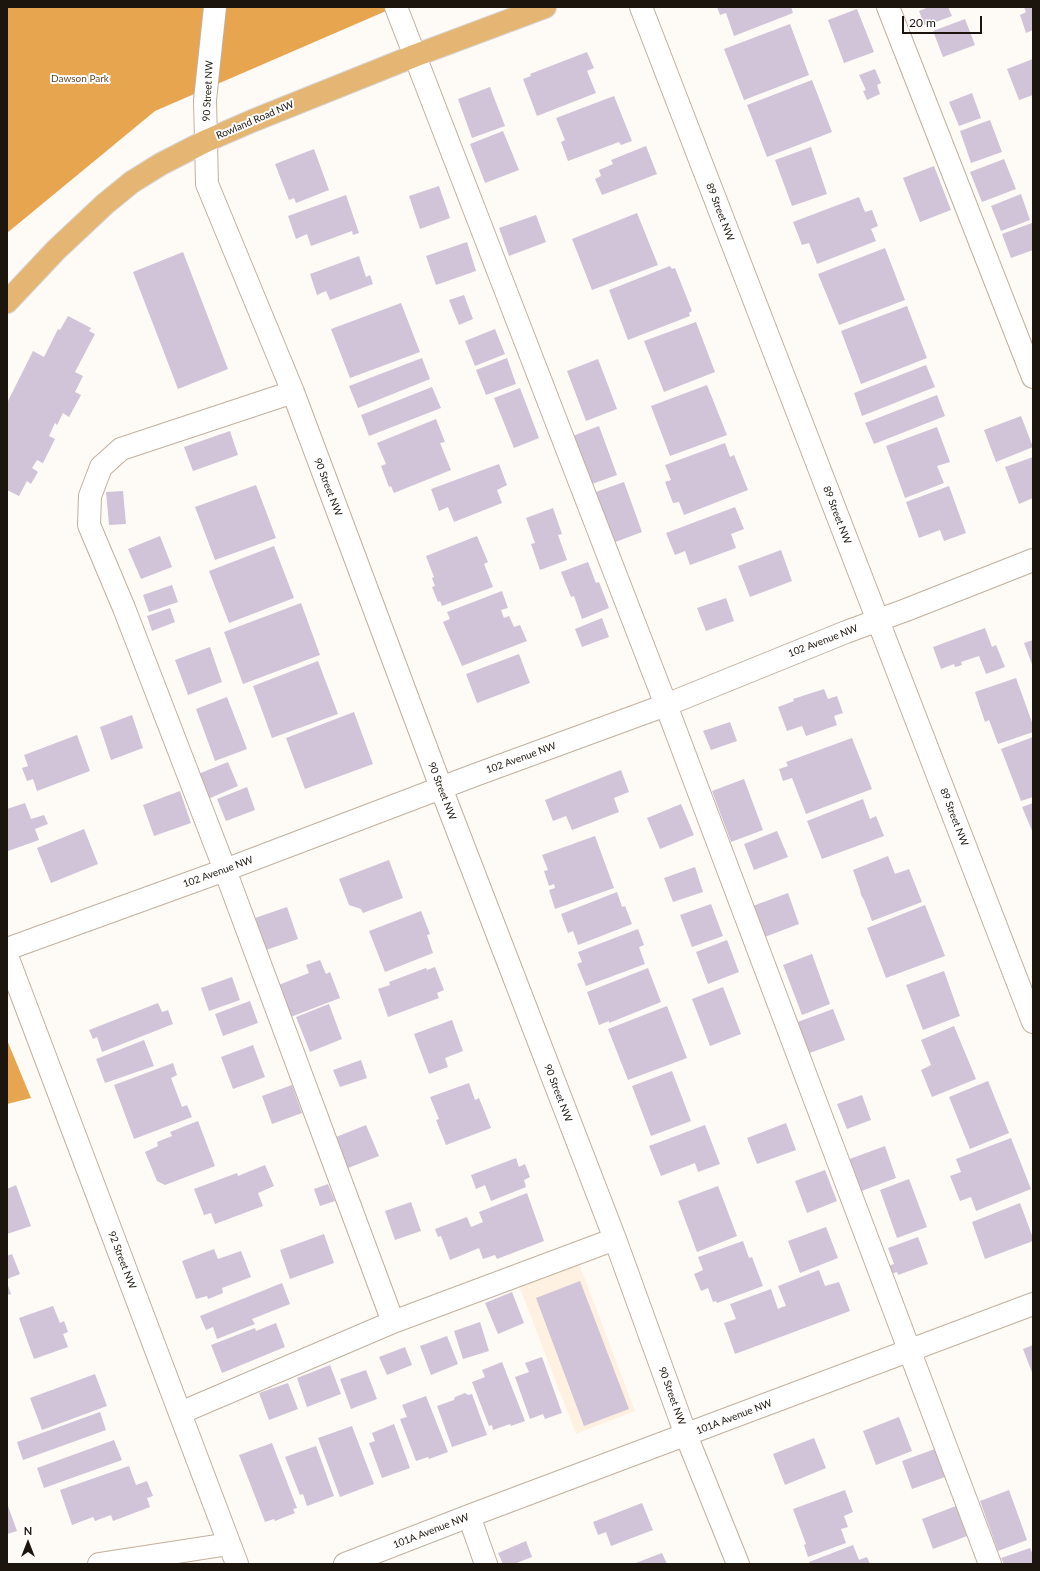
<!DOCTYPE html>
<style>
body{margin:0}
#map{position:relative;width:1040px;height:1571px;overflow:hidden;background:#fefaf6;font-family:Lato,sans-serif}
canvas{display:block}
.frame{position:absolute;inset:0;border:8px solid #1b150e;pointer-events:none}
.north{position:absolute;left:8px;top:1523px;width:40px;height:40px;-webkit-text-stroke:3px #fff;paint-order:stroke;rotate:0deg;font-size:11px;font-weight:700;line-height:16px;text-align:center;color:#1b150e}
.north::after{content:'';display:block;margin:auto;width:14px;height:18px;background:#1b150e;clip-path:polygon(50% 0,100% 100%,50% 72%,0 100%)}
.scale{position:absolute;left:902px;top:16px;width:80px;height:18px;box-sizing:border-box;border:2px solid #1b150e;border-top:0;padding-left:5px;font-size:12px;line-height:14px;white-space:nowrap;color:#1b150e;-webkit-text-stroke:3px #fff;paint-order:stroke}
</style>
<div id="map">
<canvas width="1040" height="1571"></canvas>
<div class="frame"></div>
<div class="north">N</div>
<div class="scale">20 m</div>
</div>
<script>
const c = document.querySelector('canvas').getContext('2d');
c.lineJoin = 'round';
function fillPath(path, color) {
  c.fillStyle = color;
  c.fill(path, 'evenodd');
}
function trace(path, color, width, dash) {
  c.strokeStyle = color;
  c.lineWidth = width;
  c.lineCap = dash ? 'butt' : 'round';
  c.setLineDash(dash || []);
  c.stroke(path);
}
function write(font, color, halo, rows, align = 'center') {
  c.font = font + ' Lato,sans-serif';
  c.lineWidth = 4;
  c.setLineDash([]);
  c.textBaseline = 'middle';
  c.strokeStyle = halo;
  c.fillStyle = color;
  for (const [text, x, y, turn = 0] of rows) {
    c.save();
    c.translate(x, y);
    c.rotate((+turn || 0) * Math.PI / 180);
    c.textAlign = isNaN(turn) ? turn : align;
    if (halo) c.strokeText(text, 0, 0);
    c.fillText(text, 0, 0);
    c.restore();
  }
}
fillPath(new Path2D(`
 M 578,1261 L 635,1411 L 576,1434 L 518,1283 Z`), '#fff1e1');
fillPath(new Path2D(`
 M 7,7 L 384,7 L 386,11 L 155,111 L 7,233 Z
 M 7,1040 L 31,1098 L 7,1104 Z`), '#e8a54f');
fillPath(new Path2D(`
 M 717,7 L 791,7 L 793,13 L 734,36 L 726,13 L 720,15 Z
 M 929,7 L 948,7 L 952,16 L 925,26 L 919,11 Z
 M 1024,7 L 1033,7 L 1033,30 L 1026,33 L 1020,15 L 1026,12 Z
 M 857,9 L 874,52 L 844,63 L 828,20 Z
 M 965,19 L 975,45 L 943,57 L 933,31 Z
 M 790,24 L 809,75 L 744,100 L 724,49 Z
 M 587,52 L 594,68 L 587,71 L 596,93 L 537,116 L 523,79 L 531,76 L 530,74 Z
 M 1033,59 L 1033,95 L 1019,100 L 1007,69 Z
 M 875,69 L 881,83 L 877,85 L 880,94 L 867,100 L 863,91 L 866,90 L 859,75 Z
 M 812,80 L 832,132 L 767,157 L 747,105 Z
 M 490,87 L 505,126 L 472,138 L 458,99 Z
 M 972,93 L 981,118 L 959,126 L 949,102 Z
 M 614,96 L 632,141 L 621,145 L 619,142 L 568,161 L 561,142 L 565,140 L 556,118 Z
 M 990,120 L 1002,152 L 971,163 L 960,131 Z
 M 503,131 L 519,170 L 485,183 L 470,144 Z
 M 646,146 L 657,174 L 602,195 L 595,179 L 601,176 L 599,170 L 613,164 L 611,160 Z
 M 811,147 L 827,194 L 792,206 L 775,160 Z
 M 314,149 L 329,190 L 296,203 L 294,198 L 289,200 L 275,164 Z
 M 1004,159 L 1016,189 L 982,202 L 970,172 Z
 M 934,166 L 951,210 L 920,222 L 903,178 Z
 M 439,186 L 450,218 L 420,229 L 409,196 Z
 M 1021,194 L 1030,220 L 1001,231 L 991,206 Z
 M 346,195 L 359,233 L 353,235 L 352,231 L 311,246 L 307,234 L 296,239 L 288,216 Z
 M 859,197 L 865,212 L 872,210 L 878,226 L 871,229 L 876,241 L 817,264 L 809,243 L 802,245 L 793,222 Z
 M 637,213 L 658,265 L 592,290 L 572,239 Z
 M 536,215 L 546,242 L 509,256 L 499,228 Z
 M 1032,223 L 1033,250 L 1011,258 L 1002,234 Z
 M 467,242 L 476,271 L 436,285 L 426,256 Z
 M 885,248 L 905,300 L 839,325 L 818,274 Z
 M 183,252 L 228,369 L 178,389 L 133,272 Z
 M 359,256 L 366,277 L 370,275 L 373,284 L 330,300 L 326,291 L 317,295 L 310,274 Z
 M 670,266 L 672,269 L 675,268 L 692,311 L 689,313 L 690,316 L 628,340 L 609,290 Z
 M 464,295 L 473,319 L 459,325 L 449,300 Z
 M 401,303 L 420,352 L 350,378 L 331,329 Z
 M 907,306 L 927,358 L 861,384 L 841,331 Z
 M 68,316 L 91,328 L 89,331 L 95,334 L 75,372 L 83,376 L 75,392 L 81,395 L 69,417 L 63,413 L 57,425 L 55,423 L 49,436 L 55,439 L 43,463 L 37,460 L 32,468 L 38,472 L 31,484 L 27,481 L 19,496 L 7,490 L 7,403 L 33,351 L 44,357 L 58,329 L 60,330 Z
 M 696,322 L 715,372 L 664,392 L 644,341 Z
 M 495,329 L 505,354 L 475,366 L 465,341 Z
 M 422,358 L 430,379 L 358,408 L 349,386 Z
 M 507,358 L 516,384 L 486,395 L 476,370 Z
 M 598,359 L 617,409 L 586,421 L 567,371 Z
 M 926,365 L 935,387 L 862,416 L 854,393 Z
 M 707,385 L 727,435 L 670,456 L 651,406 Z
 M 432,387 L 441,408 L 369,436 L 361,415 Z
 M 520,388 L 539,438 L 514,448 L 494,398 Z
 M 937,395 L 945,416 L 874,444 L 865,423 Z
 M 1021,416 L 1033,447 L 996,462 L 984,430 Z
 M 436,419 L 445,442 L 440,443 L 451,470 L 394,493 L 391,486 L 389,487 L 381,466 L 386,464 L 377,443 Z
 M 599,426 L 617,475 L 589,485 L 570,437 Z
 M 937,427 L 950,462 L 937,466 L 944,483 L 905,498 L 886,446 Z
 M 230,431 L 238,455 L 193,471 L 184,447 Z
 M 725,443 L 730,457 L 734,455 L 748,490 L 684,515 L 679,502 L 673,503 L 665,482 L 671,480 L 665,465 Z
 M 1033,457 L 1033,498 L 1019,504 L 1005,467 Z
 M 499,464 L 507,485 L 497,490 L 502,503 L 454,522 L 448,507 L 439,511 L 431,489 Z
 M 624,482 L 642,532 L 610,544 L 593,493 Z
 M 256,485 L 276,538 L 215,560 L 195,507 Z
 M 949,486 L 966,533 L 944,541 L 940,530 L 919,538 L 906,502 Z
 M 123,491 L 126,524 L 109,525 L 106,492 Z
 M 735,507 L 744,529 L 731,534 L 736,548 L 690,565 L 685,551 L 675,555 L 666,533 Z
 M 553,508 L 562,534 L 558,535 L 567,560 L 540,570 L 531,544 L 535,543 L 526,518 Z
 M 160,536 L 172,567 L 141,579 L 128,549 Z
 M 477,536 L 488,562 L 484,564 L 493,587 L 442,606 L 440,601 L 438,602 L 432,587 L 435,586 L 432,578 L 434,577 L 426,556 Z
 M 274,546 L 294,598 L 229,623 L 209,571 Z
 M 781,550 L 792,581 L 750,597 L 738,566 Z
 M 588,562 L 596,583 L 599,582 L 609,608 L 582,619 L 574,596 L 571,597 L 561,572 Z
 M 172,585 L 178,602 L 149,612 L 143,595 Z
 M 502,591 L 508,608 L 501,610 L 504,618 L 509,616 L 514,627 L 520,625 L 527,641 L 462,666 L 443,622 L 450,619 L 447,612 Z
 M 726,598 L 734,621 L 706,631 L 697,608 Z
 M 301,603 L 320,655 L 243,684 L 224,632 Z
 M 170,608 L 175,622 L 152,631 L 147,616 Z
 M 602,618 L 609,637 L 582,647 L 575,629 Z
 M 985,628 L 992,647 L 996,645 L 1005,667 L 986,674 L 979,656 L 961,662 L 962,665 L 955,667 L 954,664 L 941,669 L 933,647 Z
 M 1033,640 L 1033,667 L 1024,643 Z
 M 210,647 L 222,682 L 188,695 L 175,660 Z
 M 519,654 L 530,683 L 477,703 L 466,674 Z
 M 318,661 L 338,714 L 272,738 L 253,686 Z
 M 1016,678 L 1033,725 L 1033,732 L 998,744 L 989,720 L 985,722 L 975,692 Z
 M 824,689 L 828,699 L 837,696 L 843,713 L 834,716 L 837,725 L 806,736 L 802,726 L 787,731 L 778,707 L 794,701 L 793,699 Z
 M 227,697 L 247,749 L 215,761 L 196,709 Z
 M 354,712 L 373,764 L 305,789 L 286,738 Z
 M 132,715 L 143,748 L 111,760 L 100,727 Z
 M 730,722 L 737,741 L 711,750 L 703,731 Z
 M 77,735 L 90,771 L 37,791 L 33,779 L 27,781 L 22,768 L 28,766 L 24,755 Z
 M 1033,737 L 1033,797 L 1021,801 L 1001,749 Z
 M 852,738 L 872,789 L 806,814 L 792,778 L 783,781 L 779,769 L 788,766 L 786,762 Z
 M 228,762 L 238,786 L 208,799 L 198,774 Z
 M 621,770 L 629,792 L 614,798 L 619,812 L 572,830 L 566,816 L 553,821 L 545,800 Z
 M 744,779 L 763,830 L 731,842 L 712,791 Z
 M 247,787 L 255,810 L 226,821 L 217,799 Z
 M 180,791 L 191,823 L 154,836 L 143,805 Z
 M 863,799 L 870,819 L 876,816 L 884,836 L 822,859 L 807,821 Z
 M 25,803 L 31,819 L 44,815 L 48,824 L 35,829 L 39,840 L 8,851 L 7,847 L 7,809 Z
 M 1033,803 L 1033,833 L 1022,807 Z
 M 681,804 L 694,835 L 660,849 L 647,818 Z
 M 84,829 L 98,864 L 51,883 L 37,848 Z
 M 777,831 L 788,857 L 754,870 L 744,844 Z
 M 595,836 L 614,888 L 555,909 L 549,890 L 555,888 L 554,884 L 549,886 L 544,871 L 548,870 L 542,855 Z
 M 888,856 L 895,874 L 909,869 L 922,902 L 872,921 L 864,900 L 861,895 L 860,890 L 853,870 Z
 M 389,860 L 403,898 L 363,913 L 361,909 L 349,905 L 339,879 Z
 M 695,867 L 703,892 L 673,902 L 664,878 Z
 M 617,892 L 622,907 L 625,906 L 632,924 L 578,945 L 573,931 L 568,933 L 561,914 Z
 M 788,893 L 799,924 L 762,938 L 750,907 Z
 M 711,904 L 723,936 L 692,947 L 680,915 Z
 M 925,905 L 945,956 L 886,978 L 867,928 Z
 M 287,907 L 298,939 L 266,950 L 255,918 Z
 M 421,911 L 430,934 L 427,935 L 433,953 L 385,972 L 369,931 Z
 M 638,929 L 644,945 L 639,947 L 645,964 L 586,986 L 577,964 L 582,962 L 578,952 Z
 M 727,940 L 739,972 L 708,984 L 696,952 Z
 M 812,954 L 830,1004 L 802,1015 L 783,965 Z
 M 320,960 L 326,974 L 330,972 L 340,998 L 288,1018 L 276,986 L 309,973 L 306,965 Z
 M 435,967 L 444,990 L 437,993 L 439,998 L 388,1017 L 378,989 L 390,985 L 389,982 L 426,968 L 427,970 Z
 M 648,968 L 661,1002 L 609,1023 L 609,1021 L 599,1025 L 587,992 Z
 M 944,971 L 960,1016 L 923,1030 L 906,985 Z
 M 232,977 L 240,1000 L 209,1011 L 201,988 Z
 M 723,987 L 741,1034 L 710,1046 L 692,999 Z
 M 250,1001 L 258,1023 L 223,1036 L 215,1014 Z
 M 158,1003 L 162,1012 L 168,1010 L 173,1024 L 102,1052 L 97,1037 L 93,1039 L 89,1030 Z
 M 329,1004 L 342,1039 L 310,1052 L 296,1017 Z
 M 667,1006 L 687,1058 L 628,1080 L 608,1029 Z
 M 833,1009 L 845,1040 L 807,1054 L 795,1023 Z
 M 452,1020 L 463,1051 L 445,1058 L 448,1067 L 429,1074 L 414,1034 Z
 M 954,1026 L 976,1079 L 932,1097 L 921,1070 L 931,1065 L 921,1040 Z
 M 144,1040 L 154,1066 L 105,1083 L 96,1059 Z
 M 253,1045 L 265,1077 L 233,1089 L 221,1057 Z
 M 361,1060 L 367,1078 L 340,1087 L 333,1070 Z
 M 173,1063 L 177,1075 L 171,1078 L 182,1107 L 187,1105 L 192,1117 L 134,1139 L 114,1085 Z
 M 672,1071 L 691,1121 L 651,1136 L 632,1086 Z
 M 988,1081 L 1009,1133 L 970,1149 L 949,1097 Z
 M 469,1083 L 475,1100 L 479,1098 L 491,1128 L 446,1145 L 436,1120 L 439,1119 L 430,1097 Z
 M 292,1085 L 302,1113 L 272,1124 L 262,1096 Z
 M 862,1095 L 871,1120 L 847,1129 L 837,1104 Z
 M 198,1121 L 215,1166 L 165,1185 L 157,1181 L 145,1152 L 158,1146 L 157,1142 L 172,1136 L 170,1132 Z
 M 786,1123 L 796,1150 L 757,1164 L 747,1138 Z
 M 366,1125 L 379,1156 L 348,1168 L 336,1137 Z
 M 705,1125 L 720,1164 L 698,1172 L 695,1163 L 661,1176 L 649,1146 Z
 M 1011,1138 L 1031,1189 L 976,1211 L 971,1197 L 960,1201 L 950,1176 L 961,1172 L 956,1159 Z
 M 885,1146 L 896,1178 L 859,1192 L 847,1160 Z
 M 516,1158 L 519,1167 L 525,1164 L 530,1177 L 524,1180 L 526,1187 L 491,1201 L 485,1185 L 476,1189 L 471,1175 Z
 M 265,1165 L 274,1186 L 258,1193 L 263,1206 L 215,1224 L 211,1213 L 204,1215 L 194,1189 L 237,1173 L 238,1176 Z
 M 825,1170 L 837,1201 L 807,1213 L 795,1181 Z
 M 909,1179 L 927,1227 L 897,1238 L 880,1190 Z
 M 328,1184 L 335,1201 L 320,1206 L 314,1189 Z
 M 16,1185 L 31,1226 L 7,1234 L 7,1189 Z
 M 718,1186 L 737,1236 L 697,1252 L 678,1201 Z
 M 527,1193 L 544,1241 L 497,1259 L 495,1255 L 483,1259 L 479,1248 L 450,1260 L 441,1236 L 438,1237 L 435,1229 L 467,1217 L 471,1227 L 483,1222 L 479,1212 Z
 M 411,1202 L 421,1231 L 395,1240 L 385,1211 Z
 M 1020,1203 L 1033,1238 L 1033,1241 L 985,1259 L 972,1222 Z
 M 826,1227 L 838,1258 L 800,1273 L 788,1241 Z
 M 324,1234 L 334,1263 L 290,1279 L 280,1250 Z
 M 918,1237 L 928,1264 L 898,1275 L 897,1272 L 891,1274 L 888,1266 L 894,1264 L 888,1248 Z
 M 743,1241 L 749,1258 L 752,1257 L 763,1286 L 717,1303 L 716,1301 L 713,1302 L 708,1288 L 701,1291 L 694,1274 L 703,1270 L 698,1257 Z
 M 214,1249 L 218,1259 L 241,1251 L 251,1277 L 222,1288 L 223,1293 L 208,1299 L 207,1296 L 196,1299 L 182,1261 Z
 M 12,1254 L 20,1274 L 7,1279 L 7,1256 Z
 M 819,1270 L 825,1286 L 839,1282 L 850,1311 L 735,1354 L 724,1323 L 736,1319 L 730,1304 L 771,1289 L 778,1309 L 782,1307 L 786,1306 L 778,1286 Z
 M 580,1281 L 629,1409 L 584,1426 L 536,1298 Z
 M 7,1283 L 11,1294 L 7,1295 Z
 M 282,1283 L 290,1304 L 252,1319 L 255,1324 L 217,1339 L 213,1327 L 206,1330 L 200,1316 Z
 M 512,1292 L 524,1323 L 498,1334 L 485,1303 Z
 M 53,1306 L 60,1323 L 64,1321 L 68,1332 L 63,1334 L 68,1347 L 34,1359 L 19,1318 Z
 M 480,1322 L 489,1351 L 463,1359 L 454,1331 Z
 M 276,1323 L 285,1347 L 222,1373 L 211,1345 L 255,1328 L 256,1331 Z
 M 447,1336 L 458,1364 L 431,1375 L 420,1346 Z
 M 1033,1345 L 1033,1375 L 1023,1349 Z
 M 405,1347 L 412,1365 L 387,1375 L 379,1357 Z
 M 542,1357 L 562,1413 L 545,1419 L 543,1414 L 530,1419 L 515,1377 L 529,1372 L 525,1363 Z
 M 502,1362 L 525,1421 L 511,1426 L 510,1424 L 493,1430 L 492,1425 L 489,1426 L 472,1382 L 485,1377 L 482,1370 Z
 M 330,1365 L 341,1394 L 307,1407 L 297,1378 Z
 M 366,1370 L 377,1399 L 351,1409 L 340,1379 Z
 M 95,1374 L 107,1406 L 42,1430 L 30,1398 Z
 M 288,1383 L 298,1409 L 269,1420 L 259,1393 Z
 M 465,1393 L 468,1395 L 472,1394 L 487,1435 L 452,1447 L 437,1406 L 454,1400 L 455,1397 Z
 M 426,1396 L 448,1452 L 429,1459 L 428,1457 L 416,1461 L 400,1419 L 407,1417 L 402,1405 Z
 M 100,1412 L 106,1430 L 23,1460 L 17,1442 Z
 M 899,1417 L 912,1451 L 876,1465 L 863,1431 Z
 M 394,1424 L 410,1468 L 382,1478 L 369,1443 L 375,1441 L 372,1433 Z
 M 352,1426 L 374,1484 L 340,1497 L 318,1438 Z
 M 814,1438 L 826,1468 L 785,1485 L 773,1454 Z
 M 114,1440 L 122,1460 L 44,1488 L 37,1468 Z
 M 272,1443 L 297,1508 L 293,1509 L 295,1513 L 275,1521 L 274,1519 L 265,1522 L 239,1455 Z
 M 316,1446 L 334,1496 L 307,1506 L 303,1494 L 300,1495 L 285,1457 Z
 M 935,1449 L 945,1477 L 912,1489 L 902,1461 Z
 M 129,1466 L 136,1485 L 147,1481 L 153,1496 L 147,1498 L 150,1507 L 113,1521 L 111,1515 L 95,1521 L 93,1517 L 72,1525 L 60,1490 Z
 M 845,1490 L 853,1512 L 844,1516 L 848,1527 L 841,1529 L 846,1543 L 808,1557 L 804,1545 L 806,1544 L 793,1509 Z
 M 1009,1490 L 1027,1540 L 998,1551 L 980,1501 Z
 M 642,1503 L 653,1530 L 611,1546 L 606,1532 L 598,1535 L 593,1522 Z
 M 8,1506 L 17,1531 L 7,1534 L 7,1507 Z
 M 956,1506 L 967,1536 L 933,1549 L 922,1519 Z
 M 526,1541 L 532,1557 L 514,1564 L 503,1564 L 498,1553 Z
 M 853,1545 L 859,1560 L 867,1557 L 870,1564 L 810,1564 L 809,1562 Z
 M 1030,1548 L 1033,1555 L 1033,1564 L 1004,1564 L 1001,1558 Z
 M 662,1553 L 667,1564 L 633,1564 Z`), '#d1c4d9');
const minor = new Path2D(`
 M 215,7 L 205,100 L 207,184 L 293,392 L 448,806 L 615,1239 L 686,1435 L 738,1564
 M 396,7 L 666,705 L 990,1564
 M 641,7 L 1033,1022
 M 888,7 L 1033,377
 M 293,392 L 121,449 L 101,467 L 90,496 L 89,525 L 124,608 L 225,870 L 393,1322
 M 7,949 L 225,870 L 475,775 L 666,705 L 846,632 L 906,610 L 1033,560
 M 7,956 L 237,1564
 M 180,1413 L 393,1322 L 615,1239
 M 469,1516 L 486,1564
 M 99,1564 L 229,1544
 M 345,1564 L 469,1516 L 1033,1304`);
const major = new Path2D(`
 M 7,302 L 56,250 L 105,204 L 132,182 L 161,164 L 206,141 L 252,121 L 414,56 L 545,7`);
trace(minor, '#c1b09d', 24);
trace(major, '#d6d5d4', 24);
trace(minor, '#fff', 22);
trace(major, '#e5b673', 22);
write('10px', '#624522', '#fff', [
 ["Dawson Park",80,79]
]);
write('10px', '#1b150e', '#fff', [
 ["90 Street NW",208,91,-87],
 ["Rowland Road NW",255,120,-23],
 ["89 Street NW",720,212,69],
 ["90 Street NW",328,487,69],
 ["89 Street NW",837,515,69],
 ["102 Avenue NW",823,641,-21],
 ["102 Avenue NW",521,758,-20],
 ["90 Street NW",442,791,69],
 ["89 Street NW",954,817,69],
 ["102 Avenue NW",218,872,-20],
 ["90 Street NW",558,1093,69],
 ["92 Street NW",122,1260,69],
 ["90 Street NW",672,1396,70],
 ["101A Avenue NW",734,1417,-21],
 ["101A Avenue NW",431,1531,-21]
]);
</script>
